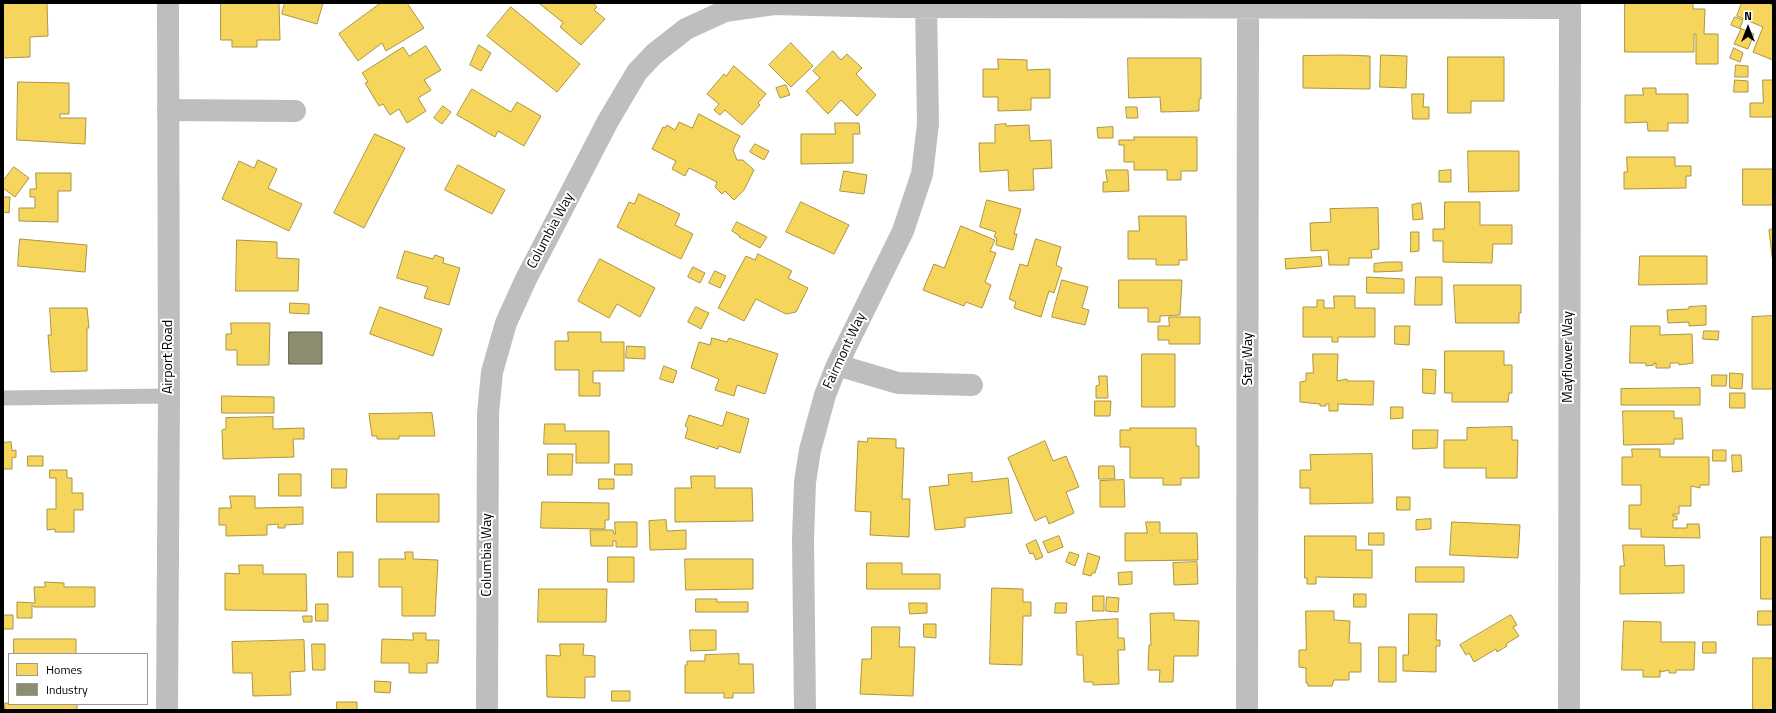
<!DOCTYPE html>
<style>
body{margin:0}
#map{position:relative;width:1776px;height:713px;overflow:hidden;background:#fff;font-family:"Titillium Web",sans-serif}
canvas{display:block}
.frame{position:absolute;inset:0;border:4px solid #000;pointer-events:none}
.legend{position:absolute;left:8px;top:653px;width:140px;height:52px;box-sizing:border-box;background:#fff;border:1px solid #999;margin:0;padding:5px 7px;list-style:none;font-size:12px;color:#000}
.legend li{display:flex;align-items:center;gap:8px;height:20px}
.legend b{width:20px;border:1px solid #999}
.north{position:absolute;left:1728px;top:8px;width:40px;height:40px;-webkit-text-stroke:3px #fff;paint-order:stroke;rotate:0deg;font-size:11px;font-weight:700;line-height:16px;text-align:center;color:#000}
.north::after{content:'';display:block;margin:auto;width:14px;height:18px;background:#000;clip-path:polygon(50% 0,100% 100%,50% 72%,0 100%)}
</style>
<div id="map">
<canvas width="1776" height="713"></canvas>
<div class="frame"></div>
<ul class="legend">
<li><b style="height:11px;background:#f6d55c"></b>Homes</li>
<li><b style="height:11px;background:#8c8c6e"></b>Industry</li>
</ul>
<div class="north">N</div>
</div>
<script>
const c = document.querySelector('canvas').getContext('2d');
c.lineJoin = 'round';
function fillPath(path, color) {
  c.fillStyle = color;
  c.fill(path, 'evenodd');
}
function trace(path, color, width, dash) {
  c.strokeStyle = color;
  c.lineWidth = width;
  c.lineCap = dash ? 'butt' : 'round';
  c.setLineDash(dash || []);
  c.stroke(path);
}
function write(font, color, halo, rows, align = 'center') {
  c.font = font + ' "Titillium Web",sans-serif';
  c.lineWidth = 4;
  c.setLineDash([]);
  c.textBaseline = 'middle';
  c.strokeStyle = halo;
  c.fillStyle = color;
  for (const [text, x, y, turn = 0] of rows) {
    c.save();
    c.translate(x, y);
    c.rotate((+turn || 0) * Math.PI / 180);
    c.textAlign = isNaN(turn) ? turn : align;
    if (halo) c.strokeText(text, 0, 0);
    c.fillText(text, 0, 0);
    c.restore();
  }
}
const homes = new Path2D(`
 M 3,3 L 47,3 L 48,36 L 30,37 L 30,57 L 3,58 Z
 M 221,3 L 279,3 L 280,40 L 257,40 L 257,47 L 232,47 L 232,40 L 221,40 Z
 M 285,3 L 323,3 L 317,24 L 282,14 Z
 M 381,3 L 407,3 L 424,28 L 386,51 L 382,43 L 358,61 L 339,34 Z
 M 539,3 L 593,3 L 597,7 L 594,10 L 605,19 L 581,45 L 560,27 L 563,23 Z
 M 1625,3 L 1693,3 L 1693,9 L 1705,9 L 1704,34 L 1718,34 L 1718,64 L 1696,64 L 1696,34 L 1694,34 L 1694,52 L 1625,52 Z
 M 1742,3 L 1769,3 L 1771,5 L 1773,3 L 1773,60 L 1753,52 L 1763,27 L 1737,16 Z
 M 511,7 L 580,64 L 557,92 L 487,36 Z
 M 1735,17 L 1743,20 L 1740,28 L 1754,34 L 1748,49 L 1734,44 L 1741,29 L 1731,25 Z
 M 791,43 L 813,66 L 791,87 L 769,65 Z
 M 479,45 L 491,53 L 481,71 L 470,65 Z
 M 426,46 L 441,70 L 424,80 L 431,90 L 418,98 L 426,111 L 407,123 L 399,109 L 390,115 L 383,104 L 379,106 L 365,83 L 368,82 L 362,73 L 403,47 L 409,56 Z
 M 1734,48 L 1743,53 L 1740,62 L 1730,58 Z
 M 833,51 L 841,60 L 847,54 L 862,68 L 856,74 L 876,95 L 857,116 L 841,100 L 828,114 L 806,91 L 820,78 L 813,71 Z
 M 1343,55 L 1370,56 L 1370,89 L 1303,88 L 1303,56 Z
 M 1381,55 L 1407,56 L 1406,88 L 1380,87 Z
 M 1448,57 L 1504,57 L 1504,101 L 1471,101 L 1471,113 L 1448,113 Z
 M 1128,58 L 1201,58 L 1201,99 L 1199,99 L 1199,111 L 1161,112 L 1160,97 L 1129,98 Z
 M 998,59 L 1027,60 L 1027,70 L 1050,69 L 1050,98 L 1031,98 L 1031,110 L 998,111 L 998,97 L 983,97 L 983,69 L 998,69 Z
 M 1736,65 L 1748,66 L 1748,77 L 1735,77 Z
 M 734,66 L 766,94 L 758,103 L 760,105 L 742,125 L 725,110 L 720,115 L 714,110 L 719,104 L 707,94 L 724,74 L 726,76 Z
 M 1735,80 L 1748,81 L 1748,92 L 1734,92 Z
 M 1763,80 L 1773,80 L 1773,117 L 1750,117 L 1750,103 L 1763,103 Z
 M 18,82 L 69,83 L 69,114 L 60,114 L 60,118 L 86,118 L 85,144 L 17,140 Z
 M 786,85 L 790,95 L 780,98 L 776,88 Z
 M 1643,88 L 1656,88 L 1656,94 L 1688,94 L 1688,123 L 1668,123 L 1668,131 L 1648,131 L 1647,122 L 1625,123 L 1625,95 L 1643,95 Z
 M 472,89 L 511,112 L 517,102 L 541,116 L 524,146 L 498,131 L 495,137 L 457,115 Z
 M 1412,94 L 1424,94 L 1423,107 L 1429,107 L 1429,119 L 1413,119 Z
 M 443,106 L 451,112 L 442,124 L 434,118 Z
 M 1126,107 L 1137,107 L 1138,118 L 1127,118 Z
 M 699,114 L 740,136 L 733,150 L 737,160 L 743,160 L 754,170 L 744,190 L 734,200 L 725,191 L 722,194 L 715,187 L 717,182 L 689,168 L 685,176 L 672,169 L 676,161 L 652,149 L 663,127 L 665,128 L 667,125 L 675,130 L 679,122 L 692,128 Z
 M 835,123 L 859,123 L 860,134 L 853,134 L 853,163 L 801,164 L 801,134 L 835,134 Z
 M 1006,124 L 1006,126 L 1029,125 L 1030,141 L 1051,140 L 1052,168 L 1033,169 L 1034,190 L 1009,191 L 1008,170 L 980,172 L 979,143 L 995,143 L 995,125 Z
 M 1113,127 L 1113,138 L 1098,138 L 1097,128 Z
 M 375,134 L 405,148 L 364,228 L 334,213 Z
 M 1134,137 L 1197,137 L 1197,171 L 1181,171 L 1181,180 L 1167,180 L 1167,170 L 1134,170 L 1134,162 L 1124,162 L 1124,145 L 1119,145 L 1119,140 L 1134,140 Z
 M 755,144 L 769,151 L 764,160 L 750,152 Z
 M 1468,151 L 1519,151 L 1519,191 L 1469,192 Z
 M 1627,157 L 1675,157 L 1675,166 L 1691,166 L 1691,176 L 1686,176 L 1686,188 L 1624,189 L 1624,172 L 1627,172 Z
 M 258,160 L 277,169 L 268,188 L 302,204 L 289,231 L 222,199 L 239,161 L 254,168 Z
 M 458,165 L 505,190 L 492,214 L 445,190 Z
 M 14,167 L 29,178 L 15,197 L 3,188 L 3,181 Z
 M 1743,169 L 1773,169 L 1773,205 L 1743,205 Z
 M 1106,170 L 1128,170 L 1129,191 L 1103,192 L 1103,182 L 1107,182 Z
 M 1451,170 L 1451,182 L 1439,182 L 1439,171 Z
 M 844,171 L 867,175 L 864,194 L 840,191 Z
 M 36,173 L 71,173 L 71,191 L 58,191 L 58,222 L 19,221 L 19,208 L 35,208 L 35,197 L 30,197 L 30,189 L 36,189 Z
 M 639,194 L 680,214 L 675,225 L 693,234 L 681,259 L 617,227 L 629,202 L 634,204 Z
 M 3,197 L 10,197 L 9,213 L 3,212 Z
 M 987,200 L 1021,209 L 1014,234 L 1017,234 L 1013,250 L 996,245 L 997,238 L 994,237 L 996,232 L 980,227 Z
 M 801,202 L 849,225 L 834,254 L 786,232 Z
 M 1445,202 L 1480,202 L 1480,225 L 1512,225 L 1512,244 L 1493,244 L 1492,263 L 1443,262 L 1443,241 L 1433,241 L 1433,229 L 1444,229 Z
 M 1421,203 L 1423,219 L 1413,220 L 1412,205 Z
 M 1378,208 L 1379,249 L 1371,250 L 1372,258 L 1349,258 L 1349,265 L 1329,265 L 1328,250 L 1311,251 L 1310,223 L 1331,222 L 1330,209 Z
 M 1139,216 L 1186,216 L 1187,260 L 1179,260 L 1179,265 L 1156,265 L 1156,259 L 1128,259 L 1128,231 L 1139,231 Z
 M 737,222 L 767,237 L 760,248 L 739,237 L 740,236 L 732,231 Z
 M 961,226 L 995,240 L 990,251 L 996,253 L 985,282 L 991,285 L 982,308 L 966,302 L 964,306 L 923,290 L 934,264 L 944,268 Z
 M 1773,229 L 1773,264 L 1769,230 Z
 M 1411,232 L 1419,232 L 1419,251 L 1411,252 Z
 M 20,239 L 87,245 L 85,272 L 18,266 Z
 M 1036,239 L 1061,247 L 1056,265 L 1062,268 L 1054,293 L 1049,291 L 1041,317 L 1014,308 L 1016,302 L 1009,299 L 1020,264 L 1027,266 Z
 M 237,240 L 277,242 L 277,258 L 299,259 L 298,291 L 236,291 Z
 M 405,251 L 433,259 L 435,255 L 444,258 L 443,263 L 460,268 L 449,305 L 424,298 L 428,287 L 397,278 Z
 M 758,254 L 792,271 L 788,278 L 808,288 L 796,312 L 786,314 L 756,299 L 744,321 L 718,308 L 746,256 L 755,260 Z
 M 1640,256 L 1707,256 L 1707,284 L 1639,285 Z
 M 1321,257 L 1322,266 L 1286,269 L 1285,259 Z
 M 600,259 L 655,288 L 640,317 L 617,304 L 609,318 L 578,301 Z
 M 1387,262 L 1402,262 L 1402,271 L 1374,272 L 1374,264 Z
 M 693,267 L 705,273 L 700,283 L 688,277 Z
 M 715,271 L 726,276 L 720,288 L 709,283 Z
 M 1367,277 L 1404,279 L 1404,293 L 1367,293 Z
 M 1416,277 L 1442,277 L 1442,305 L 1415,305 Z
 M 1062,280 L 1088,287 L 1082,308 L 1089,310 L 1085,325 L 1052,317 Z
 M 1119,280 L 1182,280 L 1180,315 L 1160,316 L 1160,322 L 1148,322 L 1148,308 L 1119,308 Z
 M 1454,285 L 1521,285 L 1521,313 L 1519,313 L 1519,323 L 1456,323 Z
 M 1334,296 L 1355,296 L 1355,308 L 1375,308 L 1375,337 L 1338,337 L 1338,342 L 1332,342 L 1332,337 L 1303,337 L 1303,307 L 1317,307 L 1317,300 L 1324,300 L 1324,308 L 1334,308 Z
 M 290,303 L 309,304 L 309,314 L 290,313 Z
 M 1706,306 L 1706,325 L 1689,326 L 1689,322 L 1668,323 L 1667,310 L 1689,309 L 1689,307 Z
 M 380,307 L 442,329 L 433,356 L 370,334 Z
 M 696,307 L 709,313 L 701,329 L 688,322 Z
 M 50,308 L 87,308 L 89,328 L 87,328 L 87,371 L 51,372 L 48,335 L 51,335 Z
 M 1773,316 L 1773,389 L 1752,389 L 1752,317 Z
 M 1169,317 L 1200,317 L 1200,344 L 1169,344 L 1169,340 L 1158,340 L 1158,326 L 1169,326 Z
 M 231,323 L 270,323 L 269,365 L 237,365 L 237,350 L 226,350 L 226,334 L 231,334 Z
 M 1395,326 L 1410,326 L 1409,345 L 1395,344 Z
 M 1631,326 L 1660,326 L 1660,335 L 1692,334 L 1693,363 L 1679,365 L 1679,363 L 1670,363 L 1670,368 L 1656,368 L 1656,363 L 1654,363 L 1654,365 L 1646,366 L 1646,363 L 1630,363 Z
 M 1704,331 L 1719,331 L 1718,340 L 1703,339 Z
 M 568,332 L 601,332 L 601,342 L 624,342 L 624,371 L 593,371 L 593,383 L 600,383 L 600,396 L 579,396 L 579,370 L 555,370 L 555,341 L 568,341 Z
 M 712,338 L 727,342 L 729,338 L 778,354 L 765,394 L 737,385 L 734,396 L 715,390 L 719,379 L 691,368 L 699,342 L 710,345 Z
 M 627,346 L 645,347 L 645,359 L 626,358 Z
 M 1445,351 L 1504,351 L 1504,365 L 1512,365 L 1512,393 L 1509,393 L 1508,402 L 1452,402 L 1452,393 L 1445,393 Z
 M 1142,354 L 1175,354 L 1175,407 L 1142,407 Z
 M 1313,354 L 1338,354 L 1337,381 L 1347,379 L 1347,381 L 1374,381 L 1373,405 L 1338,404 L 1338,411 L 1329,411 L 1329,404 L 1326,404 L 1326,406 L 1320,406 L 1320,404 L 1300,402 L 1300,382 L 1306,381 L 1306,373 L 1313,373 Z
 M 664,366 L 677,371 L 673,383 L 660,379 Z
 M 1423,369 L 1436,370 L 1435,394 L 1423,393 Z
 M 1730,373 L 1743,374 L 1742,389 L 1730,388 Z
 M 1712,375 L 1727,375 L 1726,386 L 1712,386 Z
 M 1099,376 L 1107,376 L 1108,398 L 1096,398 L 1096,386 L 1099,385 Z
 M 1700,388 L 1700,405 L 1621,405 L 1621,389 Z
 M 1730,393 L 1745,393 L 1745,408 L 1730,408 Z
 M 222,396 L 274,397 L 274,413 L 222,413 Z
 M 1095,401 L 1111,401 L 1110,416 L 1095,416 Z
 M 1391,407 L 1403,407 L 1403,418 L 1391,419 Z
 M 1623,411 L 1674,411 L 1674,418 L 1682,418 L 1683,439 L 1674,439 L 1674,444 L 1624,445 Z
 M 727,412 L 749,419 L 740,453 L 719,446 L 718,449 L 685,438 L 688,428 L 685,426 L 689,415 L 722,426 Z
 M 432,413 L 435,436 L 399,436 L 399,439 L 377,439 L 377,436 L 372,436 L 369,414 Z
 M 273,417 L 273,429 L 304,428 L 304,439 L 293,439 L 294,457 L 223,459 L 222,430 L 226,429 L 226,418 Z
 M 545,424 L 565,424 L 565,431 L 609,431 L 609,463 L 576,463 L 576,444 L 544,444 Z
 M 1512,427 L 1512,440 L 1518,440 L 1517,478 L 1486,478 L 1486,468 L 1444,468 L 1444,440 L 1467,440 L 1467,428 Z
 M 1130,428 L 1196,428 L 1196,446 L 1199,446 L 1199,478 L 1181,478 L 1181,485 L 1163,485 L 1163,478 L 1130,478 L 1130,447 L 1120,447 L 1120,430 L 1130,430 Z
 M 1413,430 L 1438,430 L 1437,448 L 1413,449 Z
 M 868,438 L 896,439 L 896,448 L 904,448 L 902,499 L 910,499 L 909,537 L 870,535 L 871,512 L 855,511 L 858,441 L 867,442 Z
 M 1045,441 L 1053,461 L 1066,456 L 1079,487 L 1066,492 L 1074,513 L 1049,524 L 1046,516 L 1035,521 L 1008,458 Z
 M 11,442 L 12,451 L 16,450 L 16,457 L 12,458 L 12,469 L 3,469 L 3,443 Z
 M 1632,449 L 1660,449 L 1660,457 L 1709,457 L 1709,485 L 1700,485 L 1700,488 L 1691,486 L 1691,506 L 1679,506 L 1679,514 L 1673,514 L 1673,516 L 1677,516 L 1677,520 L 1673,520 L 1673,528 L 1687,528 L 1687,524 L 1699,524 L 1700,538 L 1641,537 L 1641,529 L 1629,529 L 1629,505 L 1641,505 L 1641,485 L 1622,485 L 1622,457 L 1632,457 Z
 M 1713,450 L 1726,450 L 1726,461 L 1713,461 Z
 M 548,454 L 573,454 L 572,475 L 548,475 Z
 M 1372,454 L 1373,503 L 1310,504 L 1310,488 L 1300,488 L 1300,470 L 1311,470 L 1310,455 Z
 M 1732,455 L 1741,455 L 1742,471 L 1733,472 Z
 M 28,456 L 43,456 L 43,466 L 28,466 Z
 M 615,464 L 632,464 L 632,475 L 615,475 Z
 M 1099,466 L 1114,466 L 1115,479 L 1099,479 Z
 M 332,469 L 347,469 L 346,488 L 332,488 Z
 M 50,470 L 67,470 L 67,478 L 72,478 L 72,493 L 83,493 L 83,510 L 74,510 L 74,532 L 55,532 L 55,529 L 47,530 L 47,509 L 56,509 L 56,478 L 50,478 Z
 M 972,473 L 972,482 L 1008,478 L 1012,513 L 965,518 L 965,527 L 935,530 L 929,487 L 949,485 L 948,475 Z
 M 279,474 L 301,474 L 301,496 L 279,496 Z
 M 691,476 L 715,476 L 715,488 L 752,488 L 753,521 L 675,522 L 675,488 L 691,488 Z
 M 599,479 L 614,479 L 614,489 L 599,489 Z
 M 1124,480 L 1125,507 L 1100,507 L 1100,481 Z
 M 377,494 L 439,494 L 439,522 L 377,522 Z
 M 230,496 L 255,496 L 255,508 L 303,507 L 303,524 L 285,525 L 285,528 L 278,528 L 278,524 L 267,525 L 267,535 L 226,536 L 226,525 L 219,525 L 219,508 L 231,508 Z
 M 1397,497 L 1410,497 L 1410,510 L 1397,510 Z
 M 542,502 L 609,503 L 609,520 L 605,520 L 605,529 L 541,528 Z
 M 1431,519 L 1431,529 L 1416,530 L 1416,520 Z
 M 666,520 L 667,531 L 686,530 L 686,549 L 650,550 L 649,521 Z
 M 615,522 L 637,522 L 637,547 L 616,547 L 616,541 L 613,541 L 613,546 L 591,546 L 590,530 L 613,530 L 614,534 L 615,534 Z
 M 1146,522 L 1160,522 L 1160,533 L 1197,533 L 1198,560 L 1125,561 L 1125,533 L 1147,533 Z
 M 1452,522 L 1520,525 L 1518,558 L 1450,555 Z
 M 1369,533 L 1384,533 L 1384,545 L 1369,545 Z
 M 1059,536 L 1063,547 L 1048,553 L 1043,542 Z
 M 1305,536 L 1356,536 L 1356,550 L 1372,550 L 1372,578 L 1316,577 L 1316,584 L 1307,584 L 1307,578 L 1305,578 Z
 M 1761,537 L 1773,537 L 1773,599 L 1761,599 Z
 M 1036,540 L 1043,557 L 1036,560 L 1033,553 L 1030,554 L 1026,545 Z
 M 1623,545 L 1664,545 L 1665,566 L 1684,565 L 1684,593 L 1620,594 L 1620,566 L 1624,566 Z
 M 338,552 L 353,552 L 353,577 L 338,577 Z
 M 405,552 L 413,552 L 413,559 L 438,560 L 435,616 L 402,616 L 402,587 L 379,587 L 379,559 L 405,559 Z
 M 1070,552 L 1079,555 L 1075,566 L 1066,562 Z
 M 1088,553 L 1100,557 L 1095,573 L 1092,573 L 1091,576 L 1083,574 Z
 M 608,557 L 634,557 L 634,582 L 608,582 Z
 M 685,559 L 753,559 L 753,589 L 686,590 Z
 M 1197,562 L 1198,584 L 1174,585 L 1173,563 Z
 M 867,563 L 902,563 L 902,574 L 940,574 L 940,589 L 867,589 Z
 M 239,565 L 263,565 L 263,574 L 306,574 L 307,611 L 225,610 L 225,573 L 239,574 Z
 M 1416,567 L 1464,567 L 1464,582 L 1416,582 Z
 M 1132,572 L 1132,584 L 1119,585 L 1118,573 Z
 M 45,582 L 64,583 L 64,587 L 95,587 L 95,607 L 34,607 L 32,605 L 32,618 L 17,618 L 17,602 L 35,603 L 34,587 L 45,587 Z
 M 992,588 L 1023,589 L 1023,602 L 1031,602 L 1031,616 L 1023,616 L 1022,665 L 990,664 Z
 M 539,589 L 607,589 L 606,622 L 538,622 Z
 M 1354,594 L 1366,594 L 1366,607 L 1354,607 Z
 M 1093,596 L 1104,596 L 1104,611 L 1093,611 Z
 M 1107,597 L 1119,598 L 1118,612 L 1106,611 Z
 M 696,599 L 717,599 L 717,602 L 748,602 L 748,612 L 696,612 Z
 M 909,603 L 927,603 L 927,613 L 910,614 Z
 M 1056,603 L 1067,603 L 1066,613 L 1055,613 Z
 M 316,604 L 328,604 L 328,621 L 316,621 Z
 M 1306,611 L 1334,611 L 1334,620 L 1350,621 L 1349,643 L 1361,643 L 1361,672 L 1349,672 L 1349,680 L 1334,680 L 1332,686 L 1308,686 L 1308,683 L 1306,683 L 1306,668 L 1299,667 L 1299,650 L 1306,650 Z
 M 1758,611 L 1773,611 L 1773,625 L 1758,625 Z
 M 1160,613 L 1174,613 L 1174,620 L 1199,621 L 1198,656 L 1174,656 L 1173,682 L 1159,682 L 1160,670 L 1148,670 L 1149,645 L 1151,645 L 1150,614 Z
 M 1409,614 L 1437,614 L 1436,640 L 1440,640 L 1440,646 L 1436,646 L 1436,672 L 1403,671 L 1403,655 L 1408,655 Z
 M 3,615 L 13,615 L 13,629 L 3,629 Z
 M 1511,615 L 1517,625 L 1513,627 L 1519,636 L 1506,644 L 1507,646 L 1497,652 L 1496,649 L 1474,662 L 1469,653 L 1466,655 L 1460,645 Z
 M 303,616 L 312,616 L 312,622 L 304,622 Z
 M 1118,619 L 1118,638 L 1124,638 L 1125,650 L 1118,650 L 1119,684 L 1093,685 L 1093,682 L 1084,682 L 1083,655 L 1077,655 L 1076,622 Z
 M 1624,621 L 1661,622 L 1661,642 L 1695,642 L 1694,670 L 1676,670 L 1676,673 L 1669,673 L 1669,670 L 1661,672 L 1660,670 L 1660,677 L 1643,677 L 1643,670 L 1622,670 Z
 M 924,624 L 936,624 L 936,638 L 924,637 Z
 M 872,627 L 900,627 L 899,647 L 915,647 L 913,696 L 860,694 L 862,659 L 871,659 Z
 M 690,630 L 716,630 L 716,650 L 691,651 Z
 M 413,633 L 426,633 L 426,640 L 439,640 L 438,663 L 427,663 L 427,673 L 409,673 L 409,663 L 381,663 L 382,639 L 413,640 Z
 M 14,639 L 76,639 L 76,654 L 14,654 Z
 M 304,640 L 305,671 L 290,672 L 291,695 L 253,696 L 252,673 L 233,673 L 232,642 Z
 M 1703,642 L 1716,642 L 1716,653 L 1703,653 Z
 M 312,644 L 325,644 L 325,670 L 313,670 Z
 M 560,644 L 584,644 L 583,655 L 595,656 L 595,677 L 585,677 L 585,698 L 547,697 L 546,655 L 560,656 Z
 M 1379,647 L 1396,647 L 1396,682 L 1379,682 Z
 M 739,654 L 739,664 L 753,664 L 754,693 L 733,693 L 733,698 L 724,698 L 724,693 L 685,693 L 685,665 L 687,665 L 687,661 L 705,661 L 705,655 Z
 M 1753,658 L 1773,658 L 1773,710 L 1753,710 Z
 M 375,681 L 391,682 L 390,693 L 375,692 Z
 M 612,691 L 630,691 L 630,701 L 612,701 Z
 M 337,702 L 357,702 L 357,710 L 337,710 Z
 M 5,703 L 77,704 L 77,710 L 5,710 Z`);
fillPath(homes, '#f6d55c');
trace(homes, '#ac9540', 1);
const industry = new Path2D(`
 M 289,332 L 322,332 L 322,364 L 289,364 Z`);
fillPath(industry, '#8c8c6e');
trace(industry, '#62624d', 1);
trace(new Path2D(`
 M 3,398 L 169,396`), '#bebebe', 15);
trace(new Path2D(`
 M 168,110 L 295,111
 M 837,365 L 898,383 L 972,385
 M 487,710 L 488,413 L 492,372 L 506,323 L 526,279 L 608,121 L 637,72 L 654,54 L 686,29 L 725,11 L 774,4 L 894,7 L 1570,8
 M 805,710 L 803,539 L 805,482 L 810,450 L 825,395 L 837,365 L 903,231 L 922,174 L 928,124 L 926,3
 M 1247,710 L 1248,8
 M 1569,710 L 1570,3`), '#bebebe', 22);
trace(new Path2D(`
 M 167,710 L 169,396 L 168,3`), '#bebebe', 22);
write('14px', '#000', '#fff', [
 ["Columbia Way",551,231,-62],
 ["Fairmont Way",845,351,-65],
 ["Airport Road",169,357,-90],
 ["Mayflower Way",1569,357,-90],
 ["Star Way",1249,359,-90],
 ["Columbia Way",488,555,-90]
]);
</script>
